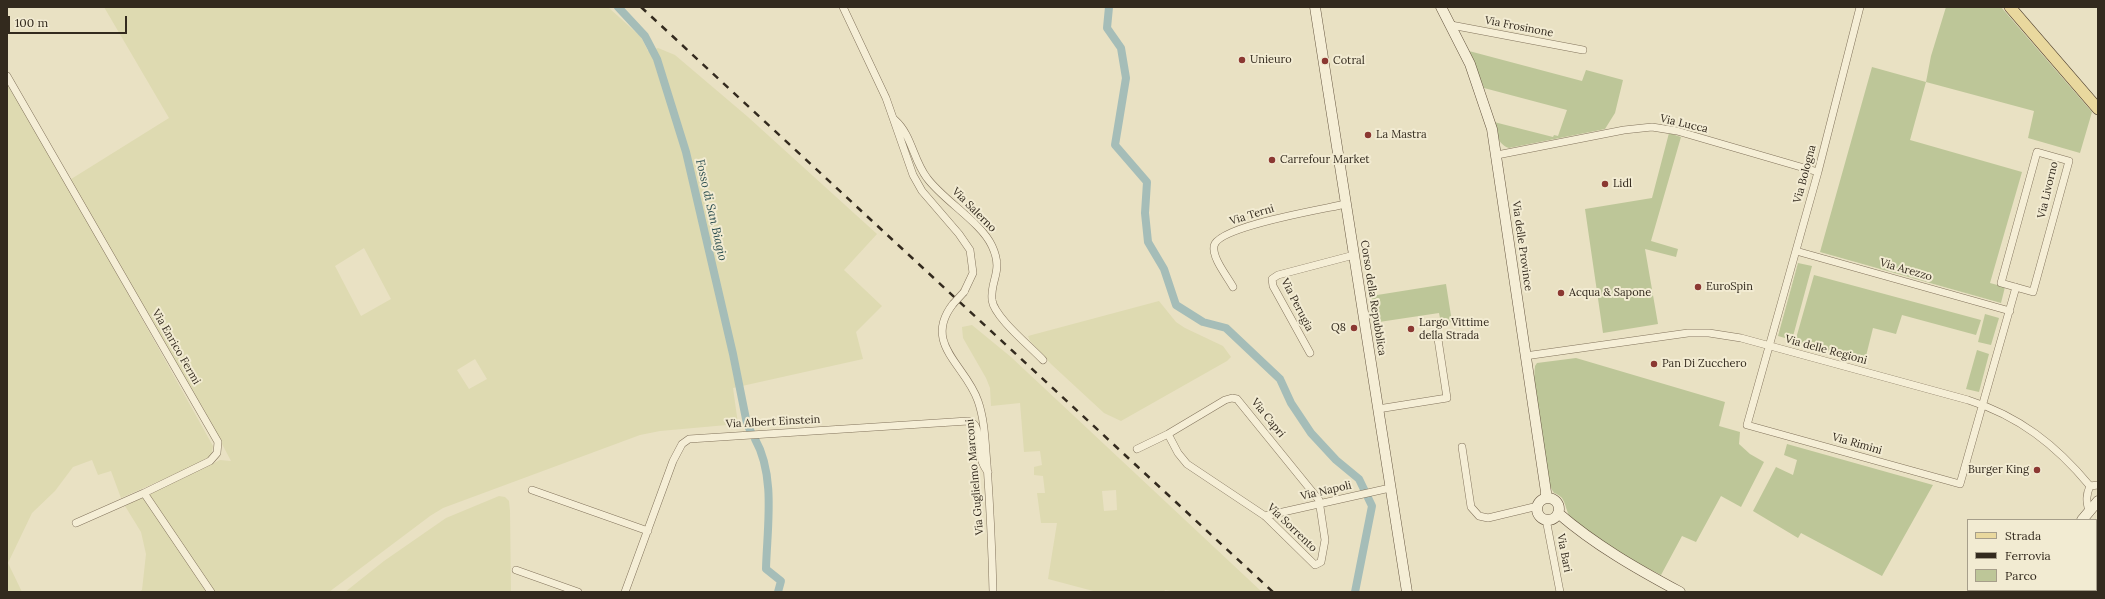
<!DOCTYPE html>
<style>
body{margin:0}
#map{position:relative;width:2105px;height:599px;overflow:hidden;background:#e9e1c3;font-family:Lora,serif}
canvas{display:block}
.frame{position:absolute;inset:0;border:8px solid #332a1e;pointer-events:none}
.legend{position:absolute;left:1967px;top:519px;width:130px;height:72px;box-sizing:border-box;background:#f2ebd2;border:1px solid #a69e8a;margin:0;padding:5px 7px;list-style:none;font-size:12px;color:#332a1e}
.legend li{display:flex;align-items:center;gap:8px;height:20px}
.legend b{width:20px;border:1px solid #a69e8a}
.scale{position:absolute;left:8px;top:16px;width:119px;height:18px;box-sizing:border-box;border:2px solid #332a1e;border-top:0;padding-left:5px;font-size:12px;line-height:14px;white-space:nowrap;color:#332a1e;-webkit-text-stroke:3px #f2ebd2;paint-order:stroke}
</style>
<div id="map">
<canvas width="2105" height="599"></canvas>
<div class="frame"></div>
<ul class="legend">
<li><b style="height:5px;background:#e9d89e"></b>Strada</li>
<li><b style="height:5px;background:#332a1e"></b>Ferrovia</li>
<li><b style="height:11px;background:#bdc698"></b>Parco</li>
</ul>
<div class="scale">100 m</div>
</div>
<script>
const c = document.querySelector('canvas').getContext('2d');
c.lineJoin = 'round';
function fillPath(path, color) {
  c.fillStyle = color;
  c.fill(path, 'evenodd');
}
function trace(path, color, width, dash) {
  c.strokeStyle = color;
  c.lineWidth = width;
  c.lineCap = dash ? 'butt' : 'round';
  c.setLineDash(dash || []);
  c.stroke(path);
}
function write(font, color, halo, rows, align = 'center') {
  c.font = font + ' Lora,serif';
  c.lineWidth = 4;
  c.setLineDash([]);
  c.textBaseline = 'middle';
  c.strokeStyle = halo;
  c.fillStyle = color;
  for (const [text, x, y, turn = 0] of rows) {
    c.save();
    c.translate(x, y);
    c.rotate((+turn || 0) * Math.PI / 180);
    c.textAlign = isNaN(turn) ? turn : align;
    if (halo) c.strokeText(text, 0, 0);
    c.fillText(text, 0, 0);
    c.restore();
  }
}
fillPath(new Path2D(`
 M 104,7 L 608,7 L 641,37 L 648,51 L 658,48 L 675,55 L 748,117 L 877,234 L 844,270 L 882,306 L 856,332 L 863,359 L 733,388 L 738,424 L 660,431 L 640,435 L 443,508 L 430,516 L 329,592 L 139,592 L 142,590 L 146,554 L 141,532 L 125,506 L 220,460 L 231,461 L 202,406 L 193,395 L 68,181 L 169,118 ZM 364,248 L 391,299 L 361,316 L 335,266 ZM 475,359 L 487,379 L 469,389 L 457,370 Z
 M 7,77 L 213,446 L 211,456 L 207,460 L 121,498 L 111,471 L 98,475 L 92,460 L 73,467 L 55,491 L 32,513 L 8,563 L 22,592 L 7,592 Z
 M 1159,301 L 1176,322 L 1185,328 L 1223,346 L 1231,357 L 1227,361 L 1121,421 L 1104,413 L 1051,364 L 1030,341 L 1028,336 Z
 M 972,325 L 1011,357 L 1262,592 L 1177,592 L 1165,590 L 1164,592 L 1097,592 L 1048,579 L 1057,523 L 1041,523 L 1037,493 L 1045,493 L 1043,476 L 1034,475 L 1034,467 L 1042,465 L 1040,451 L 1024,452 L 1020,403 L 991,406 L 990,388 L 986,378 L 963,338 L 962,327 ZM 1116,490 L 1117,510 L 1104,511 L 1102,491 Z
 M 499,496 L 505,497 L 509,501 L 510,511 L 511,592 L 345,592 L 384,561 L 446,518 Z`), '#dedab1');
fillPath(new Path2D(`
 M 1946,7 L 2001,7 L 2092,112 L 2080,153 L 2028,138 L 2034,111 L 1926,82 L 1910,140 L 2022,172 L 1990,283 L 2005,287 L 2001,303 L 1820,252 L 1872,67 L 1926,82 L 1931,56 Z
 M 1469,51 L 1582,81 L 1586,70 L 1623,80 L 1615,113 L 1605,129 L 1509,148 C 1497,144 1497,133 1494,122 L 1553,137 L 1554,135 L 1558,136 L 1567,110 L 1484,88 Z
 M 1669,133 L 1681,137 L 1651,241 L 1678,249 L 1676,257 L 1645,249 L 1658,324 L 1603,333 L 1585,209 L 1652,198 Z
 M 1798,263 L 1812,266 L 1792,340 L 1778,336 Z
 M 1814,275 L 1981,320 L 1976,335 L 1902,315 L 1896,334 L 1873,328 L 1865,360 L 1795,342 Z
 M 1446,284 L 1452,322 L 1441,323 L 1439,313 L 1379,322 L 1380,328 L 1376,329 L 1371,296 Z
 M 1985,314 L 1999,318 L 1991,345 L 1978,342 Z
 M 1977,350 L 1989,354 L 1979,392 L 1966,389 Z
 M 1576,358 L 1725,402 L 1719,426 L 1740,432 L 1739,444 L 1750,454 L 1764,462 L 1741,507 L 1721,496 L 1696,542 L 1682,536 L 1661,575 C 1634,561 1603,546 1580,525 C 1576,522 1571,519 1569,515 C 1564,505 1566,497 1554,493 L 1549,485 L 1534,379 L 1535,366 L 1537,363 Z
 M 1787,444 L 1933,485 L 1882,576 L 1801,533 L 1798,538 L 1753,511 L 1776,467 L 1793,475 L 1797,460 L 1784,455 Z`), '#bdc698');
trace(new Path2D(`
 M 618,7 L 645,36 L 657,59 L 686,152 L 733,354 L 747,424 L 751,432
 M 1109,7 L 1107,28 L 1121,48 L 1126,78 L 1115,145 L 1147,182 L 1145,213 L 1148,242 L 1164,269 L 1176,305 L 1203,322 L 1226,328 L 1280,379 L 1291,403 L 1311,433 L 1336,460 L 1359,479 L 1372,506 L 1355,592
 M 755,439 C 776,476 767,528 766,569 L 781,581 L 778,592`), '#a5bdb8', 8);
const street = new Path2D(`
 M 843,7 L 886,98 L 913,175 L 922,191 L 959,234 L 970,250 L 973,273 L 964,292
 M 1860,7 L 1818,172 L 1747,425 L 1960,484 L 2016,287
 M 1451,25 L 1583,50
 M 7,76 L 218,442 L 217,453 L 210,461 L 144,493 L 211,592
 M 895,120 C 912,135 913,160 927,178 C 944,201 981,222 992,246 C 1004,272 990,279 992,300 C 994,317 1031,347 1043,360
 M 2037,152 L 2069,161 L 2033,292 L 2001,283 Z
 M 1497,155 L 1624,130 L 1652,127 L 1677,131 L 1818,172
 M 1796,251 L 2010,311
 M 1233,287 C 1227,276 1212,258 1214,246 C 1218,226 1325,209 1346,204
 M 953,304 C 922,344 966,365 978,401 C 985,421 985,443 987,464 C 990,507 992,549 993,592
 M 1310,353 L 1273,286 L 1272,279 L 1278,275 L 1354,255
 M 1525,356 L 1688,333 L 1709,333 L 1741,338 L 1968,400 C 2019,416 2056,445 2090,486
 M 1378,409 L 1447,398 L 1436,326
 M 1462,447 L 1471,507 L 1479,516 L 1488,518 L 1538,506
 M 1137,449 L 1168,434 L 1225,400 L 1232,398 L 1237,399 L 1319,500 L 1325,540 L 1321,562 L 1315,565 L 1265,516 L 1187,464 L 1178,453 L 1168,434
 M 532,490 L 648,531
 M 2089,511 C 2086,501 2086,495 2090,486 L 2098,485
 M 1265,516 L 1390,488
 M 1546,519 L 1560,592
 M 76,523 L 144,493
 M 516,570 L 578,592
 M 625,592 L 673,461 L 682,444 L 689,439 L 968,421 C 970,422 972,422 974,424 C 981,431 975,457 988,472`);
const secondary = new Path2D(`
 M 1315,7 L 1407,592
 M 1441,7 L 1470,64 L 1492,129 L 1546,492 L 1546,498
 M1537 509a11 11 0 1 1 22 0a11 11 0 1 1-22 0Z
 M 1558,513 C 1595,545 1637,569 1680,592
 M 2082,520 L 2098,501
 M 2037,592 L 2039,590`);
const primary = new Path2D(`
 M 2010,7 L 2098,109`);
trace(street, '#82735c', 8);
trace(secondary, '#64543f', 11);
trace(primary, '#504130', 12);
trace(street, '#f5eed6', 7);
trace(secondary, '#f5eed6', 10);
trace(primary, '#e9d89e', 11);
trace(new Path2D(`
 M 641,7 L 1273,592`), '#332a1e', 2.5, [7, 7]);
const streetBridge = new Path2D(`
 M 953,304 L 964,292`);
trace(streetBridge, '#82735c', 8, []);
trace(streetBridge, '#f5eed6', 7);
for (const [x, y, r, color] of [
 [1242,60,4,"#8b3832"],
 [1325,61,4,"#8b3832"],
 [1368,135,4,"#8b3832"],
 [1272,160,4,"#8b3832"],
 [1605,184,4,"#8b3832"],
 [1698,287,4,"#8b3832"],
 [1561,293,4,"#8b3832"],
 [1354,328,4,"#8b3832"],
 [1411,329,4,"#8b3832"],
 [1654,364,4,"#8b3832"],
 [2037,470,4,"#8b3832"]
]) {
  const dot = new Path2D();
  dot.arc(x, y, r, 0, 2 * Math.PI);
  c.fillStyle = color;
  c.fill(dot);
  trace(dot, '#f2ebd2', 1.5);
}
write('11px', '#332a1e', '#f2ebd2', [
 ["Via Frosinone",1519,27,11],
 ["Via Lucca",1684,124,13],
 ["Via Bologna",1805,174,-75],
 ["Via Livorno",2048,190,-77],
 ["Via Salerno",974,210,45],
 ["Via Terni",1252,215,-17],
 ["Via delle Province",1522,246,82],
 ["Via Arezzo",1906,270,16],
 ["Corso della Repubblica",1373,298,81],
 ["Via Perugia",1297,305,63],
 ["Via Enrico Fermi",176,347,60],
 ["Via delle Regioni",1826,350,15],
 ["Via Capri",1268,418,51],
 ["Via Albert Einstein",773,422,-3],
 ["Via Rimini",1857,444,16],
 ["Via Guglielmo Marconi",975,477,-95],
 ["Via Napoli",1326,491,-13],
 ["Via Sorrento",1292,528,44],
 ["Via Bari",1564,553,79]
]);
write('11px', '#332a1e', '#f2ebd2', [
 ["Unieuro",1250,60],
 ["Cotral",1333,61],
 ["La Mastra",1376,135],
 ["Carrefour Market",1280,160],
 ["Lidl",1613,184],
 ["EuroSpin",1706,287],
 ["Acqua & Sapone",1569,293],
 ["Largo Vittime",1419,323],
 ["della Strada",1419,336],
 ["Q8",1346,328,"right"],
 ["Pan Di Zucchero",1662,364],
 ["Burger King",2029,470,"right"]
], 'left');
write('italic 12px', '#2f5152', '#f2ebd2', [
 ["Fosso di San Biagio",711,210,77]
]);
</script>
